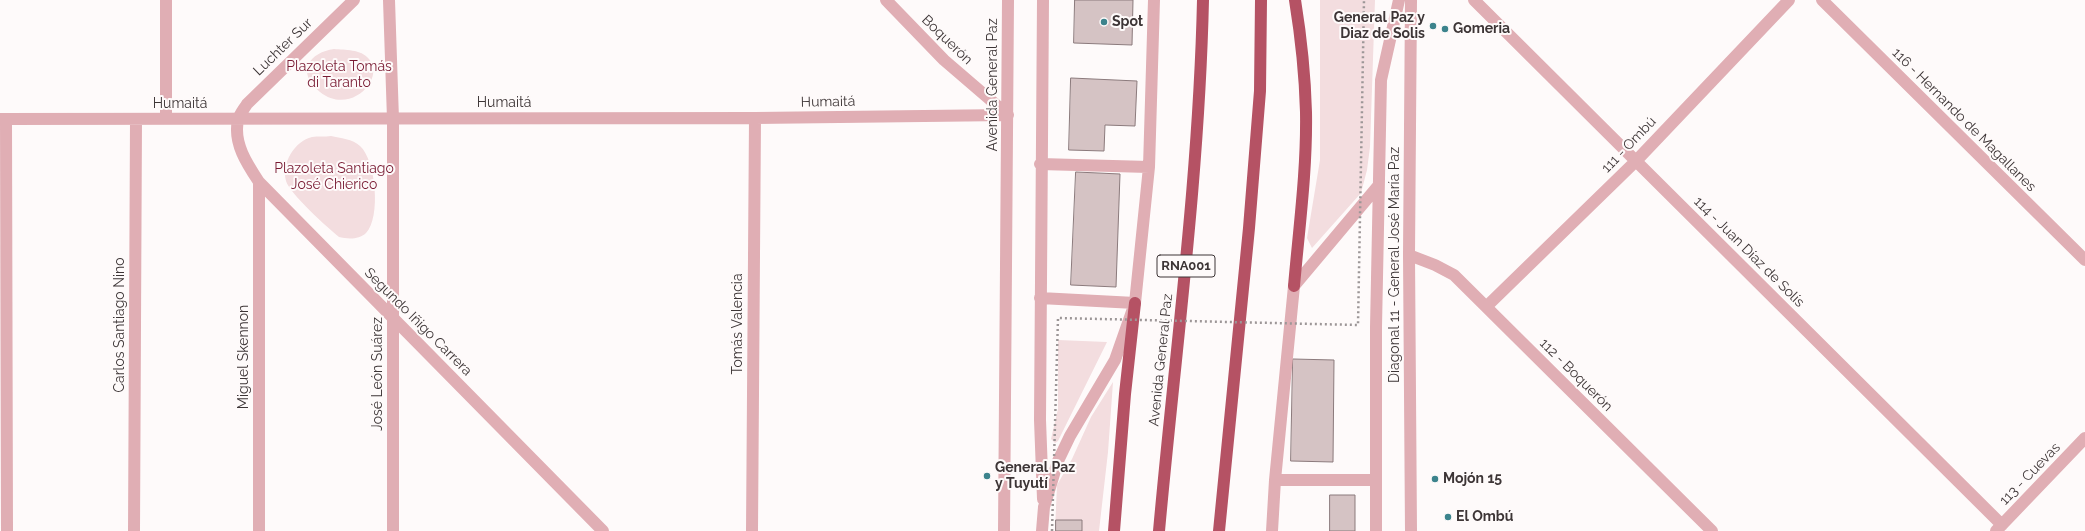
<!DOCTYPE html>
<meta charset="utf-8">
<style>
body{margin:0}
canvas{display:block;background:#fefafa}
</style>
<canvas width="2085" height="531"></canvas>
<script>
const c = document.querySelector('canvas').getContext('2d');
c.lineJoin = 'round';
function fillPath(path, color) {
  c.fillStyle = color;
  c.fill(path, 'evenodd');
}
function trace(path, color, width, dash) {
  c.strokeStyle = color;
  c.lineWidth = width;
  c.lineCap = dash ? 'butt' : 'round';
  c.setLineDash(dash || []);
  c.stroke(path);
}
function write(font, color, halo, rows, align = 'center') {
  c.font = font + ' Raleway,sans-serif';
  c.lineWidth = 4;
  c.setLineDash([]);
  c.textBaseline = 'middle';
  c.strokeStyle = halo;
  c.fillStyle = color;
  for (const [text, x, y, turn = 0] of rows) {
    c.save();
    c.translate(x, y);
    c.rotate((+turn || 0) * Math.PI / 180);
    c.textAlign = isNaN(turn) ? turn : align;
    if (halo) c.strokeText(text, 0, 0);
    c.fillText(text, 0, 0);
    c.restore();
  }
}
fillPath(new Path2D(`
 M 1320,0 L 1375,0 L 1370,147 L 1367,170 L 1361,193 L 1312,248 L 1307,238 L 1320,160 Z
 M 334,49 C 345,50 361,49 369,59 C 386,79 350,116 320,92 C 311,85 306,78 307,66 C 313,55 322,51 334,49 Z
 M 331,136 C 340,138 353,139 360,146 C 376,160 381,218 366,233 C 359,240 347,239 339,237 C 328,228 290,194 286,181 C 281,163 295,141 312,137 C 318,136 325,137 331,136 Z
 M 1058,340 L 1107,342 L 1058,441 L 1055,443 L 1051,439 L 1058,409 Z
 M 1113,382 L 1108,452 L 1099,531 L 1055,531 L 1057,485 L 1072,459 L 1091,417 Z`), '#f3dddf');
const building = new Path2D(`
 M 1075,0 L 1133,0 L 1132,45 L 1074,43 Z
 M 1071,78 L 1137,81 L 1135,126 L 1105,125 L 1104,151 L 1069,150 Z
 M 1076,172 L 1120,174 L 1116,287 L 1071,285 Z
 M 1293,359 L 1334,360 L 1333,462 L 1291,461 Z
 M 1330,495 L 1355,495 L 1355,531 L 1330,531 Z
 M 1056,520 L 1082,520 L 1082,531 L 1056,531 Z`);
fillPath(building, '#d5c3c4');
trace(building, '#8b7a7c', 1);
trace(new Path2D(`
 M 166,0 L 166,119
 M 354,0 L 247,104 C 244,109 239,115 238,120 C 233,143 247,164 259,182 L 603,531
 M 389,0 L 393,119 L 393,531
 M 886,0 L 944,60 L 1008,115
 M 1043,0 L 1040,420 L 1043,499
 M 1474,0 L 2002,525
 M 1822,0 L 2085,260
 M 0,119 L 755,118 L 1008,115
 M 6,119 L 7,531
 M 1040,164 L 1149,167
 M 1409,255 L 1435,265 L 1454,275 L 1712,531
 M 1040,298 L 1135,303
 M 1487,306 L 1636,161 L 1789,0
 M 1275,480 L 1376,480
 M 134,531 L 136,120
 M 259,531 L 259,182
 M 752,531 L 755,118
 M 1004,531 L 1008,0
 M 1042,531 L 1044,507 L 1058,461 L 1070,436 L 1115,360 L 1135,303 L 1149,167 L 1154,0
 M 1272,531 L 1275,480 L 1294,286 L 1378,186
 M 1376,531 L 1376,327 L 1381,80 L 1399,0
 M 1411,531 L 1409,255 L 1411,0
 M 1996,531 L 2085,438`), '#e0aeb4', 12);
trace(new Path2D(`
 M 1294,286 C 1299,228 1307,170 1306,112 C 1305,75 1301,37 1295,0
 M 1114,531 L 1125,394 L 1135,303
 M 1159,531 C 1175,354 1199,178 1203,0
 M 1219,531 L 1249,228 L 1260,91 L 1261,0`), '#b55264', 12);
trace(new Path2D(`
 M 1052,531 L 1058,318 L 1358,325 L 1364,0`), '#9c9697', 2.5, [2, 3]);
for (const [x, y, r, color] of [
 [1104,22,4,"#3c838c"],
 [1433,26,4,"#3c838c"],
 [1445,29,4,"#3c838c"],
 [987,476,4,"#3c838c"],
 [1435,479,4,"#3c838c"],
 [1448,517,4,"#3c838c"]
]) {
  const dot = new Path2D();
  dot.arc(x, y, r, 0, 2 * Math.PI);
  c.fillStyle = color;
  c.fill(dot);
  trace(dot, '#fefafa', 1.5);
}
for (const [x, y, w] of [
 [1186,266,58]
]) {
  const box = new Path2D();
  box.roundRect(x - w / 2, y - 11, w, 22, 3);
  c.fillStyle = '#fefafa';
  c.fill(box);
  trace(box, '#3d3536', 1);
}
write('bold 13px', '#3d3536', null, [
 ["RNA001",1186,266]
]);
write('bold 14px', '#3d3536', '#fefafa', [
 ["General Paz y",1425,18,"right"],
 ["Diaz de Solis",1425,34,"right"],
 ["Spot",1112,22],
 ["Gomeria",1453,29],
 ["General Paz",995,468],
 ["y Tuyutí",995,484],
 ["Mojón 15",1443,479],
 ["El Ombú",1456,517]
], 'left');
write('14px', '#3d3536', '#fefafa', [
 ["Boquerón",947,40,44],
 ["Luchter Sur",283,47,-44],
 ["Avenida General Paz",993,85,-90],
 ["Humaitá",828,102,-1],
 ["Humaitá",504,103],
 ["Humaitá",180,104],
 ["116 - Hernando de Magallanes",1964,120,45],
 ["111 - Ombú",1629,145,-46],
 ["114 - Juan Díaz de Solís",1749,252,45],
 ["Diagonal 11 - General José María Paz",1395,265,-90],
 ["Segundo Iñigo Carrera",418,322,45],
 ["Tomás Valencia",738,324,-90],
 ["Carlos Santiago Nino",120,325,-90],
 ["Miguel Skennon",244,357,-90],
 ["Avenida General Paz",1161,360,-84],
 ["José León Suárez",378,374,-90],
 ["112 - Boquerón",1576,375,45],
 ["113 - Cuevas",2030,474,-46]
]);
write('14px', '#791b33', '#fefafa', [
 ["Plazoleta Tomás",339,67],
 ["di Taranto",339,83],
 ["Plazoleta Santiago",334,169],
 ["José Chierico",334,185]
]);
</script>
